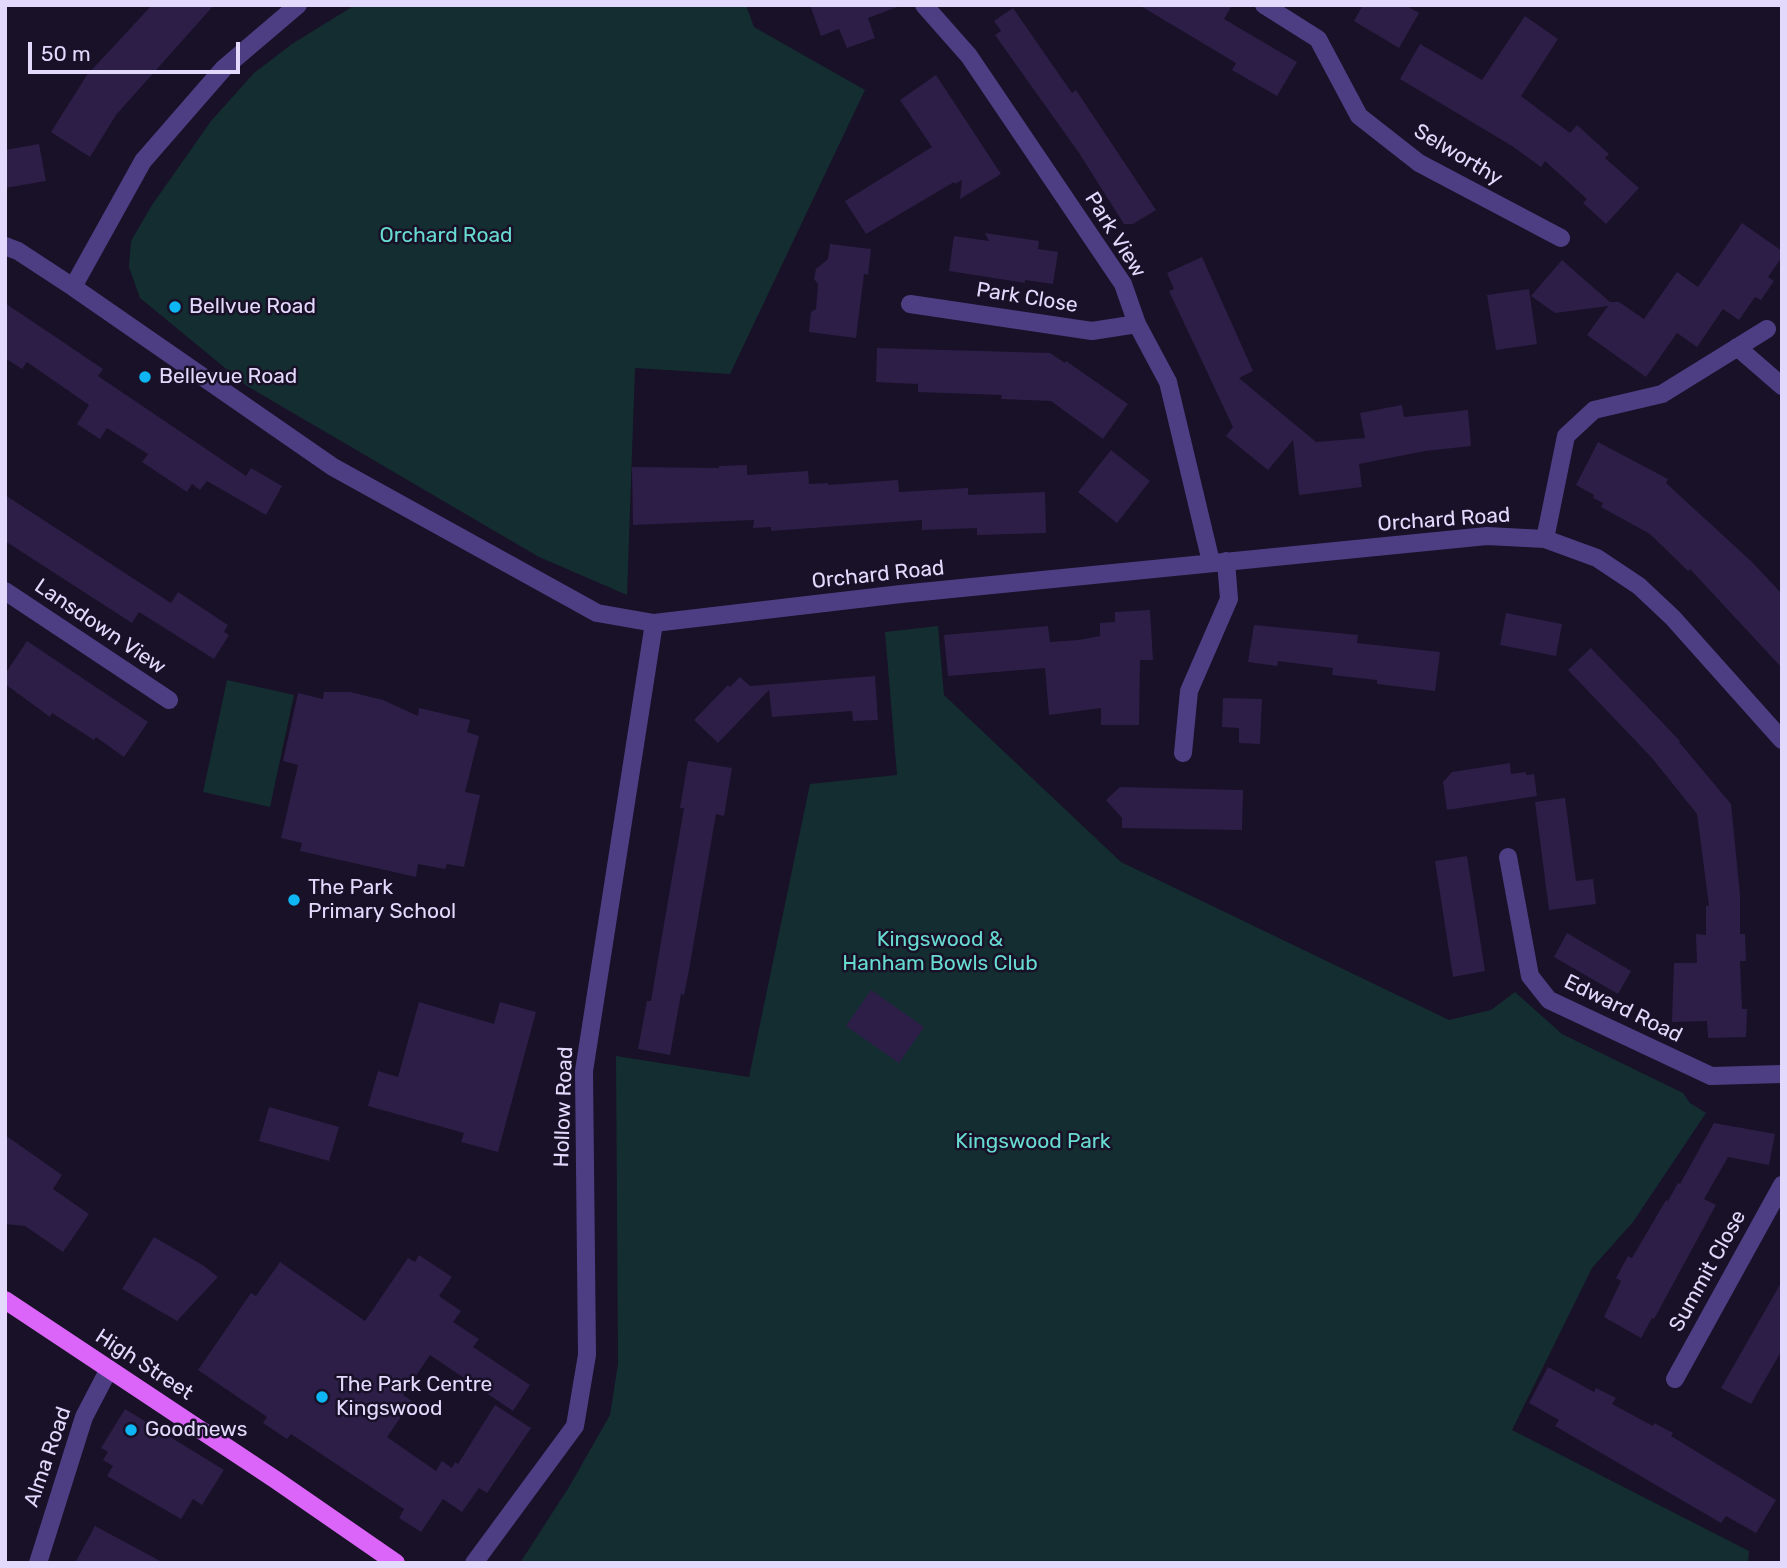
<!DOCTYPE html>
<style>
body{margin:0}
#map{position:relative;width:1787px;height:1568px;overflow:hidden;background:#181127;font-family:Rubik,sans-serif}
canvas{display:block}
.frame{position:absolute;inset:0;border:7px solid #e3d9fd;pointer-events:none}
.scale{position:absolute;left:28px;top:42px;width:212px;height:32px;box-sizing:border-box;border:4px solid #e3d9fd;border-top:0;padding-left:9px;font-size:21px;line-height:24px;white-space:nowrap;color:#e3d9fd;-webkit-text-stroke:5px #181127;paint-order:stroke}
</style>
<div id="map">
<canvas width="1787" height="1568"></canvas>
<div class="frame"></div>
<div class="scale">50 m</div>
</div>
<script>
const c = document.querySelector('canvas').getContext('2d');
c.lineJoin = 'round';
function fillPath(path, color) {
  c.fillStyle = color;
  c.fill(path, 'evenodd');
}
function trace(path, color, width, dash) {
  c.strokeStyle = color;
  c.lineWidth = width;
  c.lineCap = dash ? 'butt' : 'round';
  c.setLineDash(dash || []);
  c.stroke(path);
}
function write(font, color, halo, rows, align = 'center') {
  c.font = font + ' Rubik,sans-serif';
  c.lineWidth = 5;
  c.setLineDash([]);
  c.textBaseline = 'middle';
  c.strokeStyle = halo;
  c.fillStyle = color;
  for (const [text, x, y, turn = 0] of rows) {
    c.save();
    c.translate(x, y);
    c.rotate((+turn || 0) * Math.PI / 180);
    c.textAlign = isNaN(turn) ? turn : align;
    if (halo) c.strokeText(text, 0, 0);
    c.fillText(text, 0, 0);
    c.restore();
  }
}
fillPath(new Path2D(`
 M 355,5 L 746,5 L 754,27 L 865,90 L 730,374 L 635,368 L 627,595 L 539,557 L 247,386 L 140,298 L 129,267 L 131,241 L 152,205 L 211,121 L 254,73 L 292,44 Z
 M 938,626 L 944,695 L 1121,862 L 1449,1020 L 1491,1010 L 1515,992 L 1562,1034 L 1683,1093 L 1690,1103 L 1706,1113 L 1633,1222 L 1592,1268 L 1512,1430 L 1749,1551 L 1748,1563 L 520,1563 L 569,1487 L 610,1415 L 618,1364 L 616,1056 L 749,1077 L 810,784 L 897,775 L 885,632 Z
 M 227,680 L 294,695 L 270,807 L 203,792 Z`), '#142d31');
fillPath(new Path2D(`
 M 152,5 L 214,5 L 116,115 L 90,157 L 51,132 L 87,75 Z
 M 810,5 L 896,5 L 897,7 L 868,18 L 875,38 L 847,48 L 839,29 L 821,36 Z
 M 1139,5 L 1232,5 L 1224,19 L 1297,62 L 1277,96 L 1232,70 L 1236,63 Z
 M 1363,5 L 1405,5 L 1419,13 L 1399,48 L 1354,21 Z
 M 1013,8 L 1072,93 L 1076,90 L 1156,210 L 1133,224 L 1124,224 L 1079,153 L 995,35 L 1001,31 L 994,21 Z
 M 1525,16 L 1558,39 L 1521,96 L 1570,133 L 1577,125 L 1609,154 L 1605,158 L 1639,188 L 1606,224 L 1583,203 L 1587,199 L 1545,161 L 1541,167 L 1512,146 L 1400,79 L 1420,44 L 1482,80 Z
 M 936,75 L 1001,174 L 960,199 L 962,180 L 955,184 L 954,182 L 866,234 L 845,201 L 932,147 L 900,100 Z
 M 39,144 L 46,181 L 5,188 L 5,150 Z
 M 1742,223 L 1782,251 L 1782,257 L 1768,277 L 1774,281 L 1761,300 L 1755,297 L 1739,320 L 1723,309 L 1697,347 L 1677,333 L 1646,377 L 1587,335 L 1608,306 L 1555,313 L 1531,296 L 1562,260 L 1610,302 L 1619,302 L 1644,319 L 1677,272 L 1698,287 Z
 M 985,233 L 1039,241 L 1038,249 L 1058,252 L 1053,284 L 1025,280 L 1025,283 L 949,271 L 954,236 L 989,241 Z
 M 830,244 L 871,249 L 868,275 L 864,274 L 856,338 L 809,332 L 811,312 L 816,309 L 818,284 L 814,279 L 816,269 L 828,259 Z
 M 1202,257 L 1253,371 L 1239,378 L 1316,442 L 1365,438 L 1360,413 L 1402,405 L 1404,417 L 1468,410 L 1471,446 L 1425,451 L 1359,464 L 1362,487 L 1299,495 L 1293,440 L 1268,470 L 1226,436 L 1233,427 L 1169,291 L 1174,289 L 1167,273 Z
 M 1529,289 L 1537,344 L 1496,350 L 1487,295 Z
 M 5,303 L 103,369 L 98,376 L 246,476 L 251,468 L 282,486 L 266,515 L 207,481 L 200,490 L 192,484 L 187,492 L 142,462 L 148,454 L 107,428 L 100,439 L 77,424 L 89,405 L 27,362 L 22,369 L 5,358 Z
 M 877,348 L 1050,353 L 1065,363 L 1066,361 L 1128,404 L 1103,439 L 1051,401 L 1001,399 L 1002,395 L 918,392 L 918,384 L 876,382 Z
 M 1598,442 L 1668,479 L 1666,483 L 1752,562 L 1782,594 L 1782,668 L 1690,569 L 1688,571 L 1650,534 L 1601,507 L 1603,503 L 1593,498 L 1594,495 L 1576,485 Z
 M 1111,450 L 1150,481 L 1117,523 L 1078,492 Z
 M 747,465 L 747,475 L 808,471 L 809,484 L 828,483 L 828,485 L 898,480 L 899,492 L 968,488 L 968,495 L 1045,492 L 1046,533 L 977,535 L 977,528 L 922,530 L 922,520 L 771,531 L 771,527 L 753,528 L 754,520 L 633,525 L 632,467 L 719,468 L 719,466 Z
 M 5,495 L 171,603 L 178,592 L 228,625 L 224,632 L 229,635 L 214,659 L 139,612 L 132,623 L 5,541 Z
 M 1150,610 L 1153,660 L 1140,660 L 1139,725 L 1101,725 L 1101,708 L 1049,715 L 1045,668 L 948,676 L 944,635 L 1048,626 L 1050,642 L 1079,640 L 1100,636 L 1100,623 L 1115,622 L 1115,612 Z
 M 1506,613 L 1562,624 L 1556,656 L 1500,645 Z
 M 1254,625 L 1358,635 L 1357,643 L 1440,652 L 1435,691 L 1377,684 L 1377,680 L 1332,675 L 1333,668 L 1278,661 L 1277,666 L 1248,662 Z
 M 27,641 L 148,722 L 124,757 L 96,737 L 94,740 L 52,713 L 50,717 L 5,684 L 5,674 Z
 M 1591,648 L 1680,741 L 1679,742 L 1731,804 L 1740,895 L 1740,934 L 1745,934 L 1746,961 L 1740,961 L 1742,1009 L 1747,1009 L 1746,1037 L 1708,1038 L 1707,1021 L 1672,1022 L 1674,963 L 1697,963 L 1696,934 L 1706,935 L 1706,906 L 1709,906 L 1697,814 L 1652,758 L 1568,670 Z
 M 875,676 L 878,720 L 853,721 L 852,711 L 772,717 L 769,690 L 718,743 L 694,720 L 728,685 L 730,687 L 740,677 L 750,686 Z
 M 324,692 L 350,692 L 383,700 L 418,716 L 419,708 L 470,720 L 467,732 L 479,736 L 465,792 L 480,795 L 464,867 L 447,864 L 445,869 L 418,864 L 416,877 L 300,851 L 302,843 L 281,838 L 298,765 L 283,761 L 298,693 L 323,699 Z
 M 1223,698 L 1262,699 L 1260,744 L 1239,743 L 1239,728 L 1222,727 Z
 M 688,761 L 732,768 L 724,816 L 716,814 L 689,970 L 684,995 L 681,994 L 670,1055 L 638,1049 L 647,1001 L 651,1001 L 657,965 L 684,808 L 680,808 Z
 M 1510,763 L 1511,774 L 1526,772 L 1526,775 L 1534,774 L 1537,796 L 1447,810 L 1443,782 L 1452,772 Z
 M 1120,787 L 1243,790 L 1242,830 L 1122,828 L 1122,818 L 1106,800 Z
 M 1565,798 L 1576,881 L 1593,879 L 1596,904 L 1549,910 L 1535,802 Z
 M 1467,856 L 1485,971 L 1453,977 L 1435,861 Z
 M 1567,933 L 1631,971 L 1618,994 L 1554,957 Z
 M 871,990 L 924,1027 L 899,1063 L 846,1026 Z
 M 419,1002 L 494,1024 L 500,1002 L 536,1012 L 498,1152 L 461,1142 L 464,1133 L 368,1106 L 378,1071 L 398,1077 Z
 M 269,1107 L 339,1127 L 329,1161 L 259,1141 Z
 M 1714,1123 L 1775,1134 L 1769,1165 L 1728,1157 L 1704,1199 L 1716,1205 L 1654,1319 L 1652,1318 L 1641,1338 L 1604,1317 L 1621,1281 L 1616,1278 L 1628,1256 L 1632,1258 L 1666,1200 L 1668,1201 L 1678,1183 L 1680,1184 Z
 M 5,1135 L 62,1175 L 53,1189 L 89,1214 L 63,1252 L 25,1226 L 5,1224 Z
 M 154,1237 L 204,1266 L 218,1277 L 177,1321 L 122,1289 Z
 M 419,1255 L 452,1277 L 439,1296 L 461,1311 L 453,1322 L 479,1339 L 473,1347 L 530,1385 L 513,1411 L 430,1355 L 403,1395 L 412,1401 L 387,1437 L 436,1471 L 442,1461 L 452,1468 L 455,1462 L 458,1464 L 495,1405 L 531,1428 L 487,1493 L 479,1488 L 462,1512 L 443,1499 L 421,1532 L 399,1518 L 404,1509 L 291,1434 L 287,1439 L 263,1423 L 267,1417 L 198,1370 L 251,1293 L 256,1296 L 280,1262 L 365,1321 L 408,1258 L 415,1262 Z
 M 1782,1281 L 1782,1350 L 1751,1404 L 1721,1388 Z
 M 1548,1367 L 1594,1392 L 1596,1388 L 1616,1398 L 1612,1404 L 1653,1426 L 1654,1423 L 1673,1433 L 1671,1436 L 1776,1500 L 1756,1533 L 1726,1516 L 1721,1523 L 1555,1426 L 1559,1420 L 1529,1403 Z
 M 125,1409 L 224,1470 L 202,1505 L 193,1499 L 181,1519 L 107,1476 L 113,1466 L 103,1460 L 108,1452 L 101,1448 Z
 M 95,1526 L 164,1563 L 75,1563 Z`), '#2d1e47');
trace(new Path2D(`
 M 924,5 L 969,56 L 1123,284 L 1137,324 L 1168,382 L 1211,562
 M 1264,5 L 1318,39 L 1359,116 L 1419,163 L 1561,238
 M 5,246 L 18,251 L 73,287 L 333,467 L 597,613 L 654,623 L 901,594 L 1487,536 L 1545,539 L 1597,558 L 1639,586 L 1673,618 L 1782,740
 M 73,287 L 143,161 L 224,68 L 298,5
 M 910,304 L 1092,331 L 1137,324
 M 1737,347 L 1782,386
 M 1545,539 L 1566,436 L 1594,410 L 1662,394 L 1767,329
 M 5,591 L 169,700
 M 1183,753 L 1189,691 L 1229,599 L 1226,561
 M 1508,857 L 1530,976 L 1549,1000 L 1711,1076 L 1782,1074
 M 1675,1379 L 1782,1185
 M 38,1563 L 84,1417 L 109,1369
 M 474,1563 L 575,1426 L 587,1355 L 584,1071 L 654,623`), '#4d3e84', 18);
trace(new Path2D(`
 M 5,1300 L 276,1480 L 396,1563`), '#da65f8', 18);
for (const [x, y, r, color] of [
 [175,307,7,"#0eb6f4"],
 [145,377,7,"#0eb6f4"],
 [294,900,7,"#0eb6f4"],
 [322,1397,7,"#0eb6f4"],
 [131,1430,7,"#0eb6f4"]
]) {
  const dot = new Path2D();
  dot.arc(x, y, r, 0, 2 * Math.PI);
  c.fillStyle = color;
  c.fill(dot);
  trace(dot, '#181127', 2.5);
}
write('21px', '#e3d9fd', '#181127', [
 ["Selworthy",1458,155,31],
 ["Park View",1115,235,58],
 ["Park Close",1027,298,9],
 ["Orchard Road",1444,520,-4],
 ["Orchard Road",878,575,-6],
 ["Lansdown View",100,627,34],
 ["Edward Road",1623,1009,26],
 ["Hollow Road",564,1107,-88],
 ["Summit Close",1708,1271,-61],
 ["High Street",144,1365,33],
 ["Alma Road",48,1457,-71]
]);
write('21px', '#67dbd1', '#181127', [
 ["Orchard Road",446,236],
 ["Kingswood &",940,940],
 ["Hanham Bowls Club",940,964],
 ["Kingswood Park",1033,1142]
]);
write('21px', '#e3d9fd', '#181127', [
 ["Bellvue Road",189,307],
 ["Bellevue Road",159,377],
 ["The Park",308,888],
 ["Primary School",308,912],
 ["The Park Centre",336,1385],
 ["Kingswood",336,1409],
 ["Goodnews",145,1430]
], 'left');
</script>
